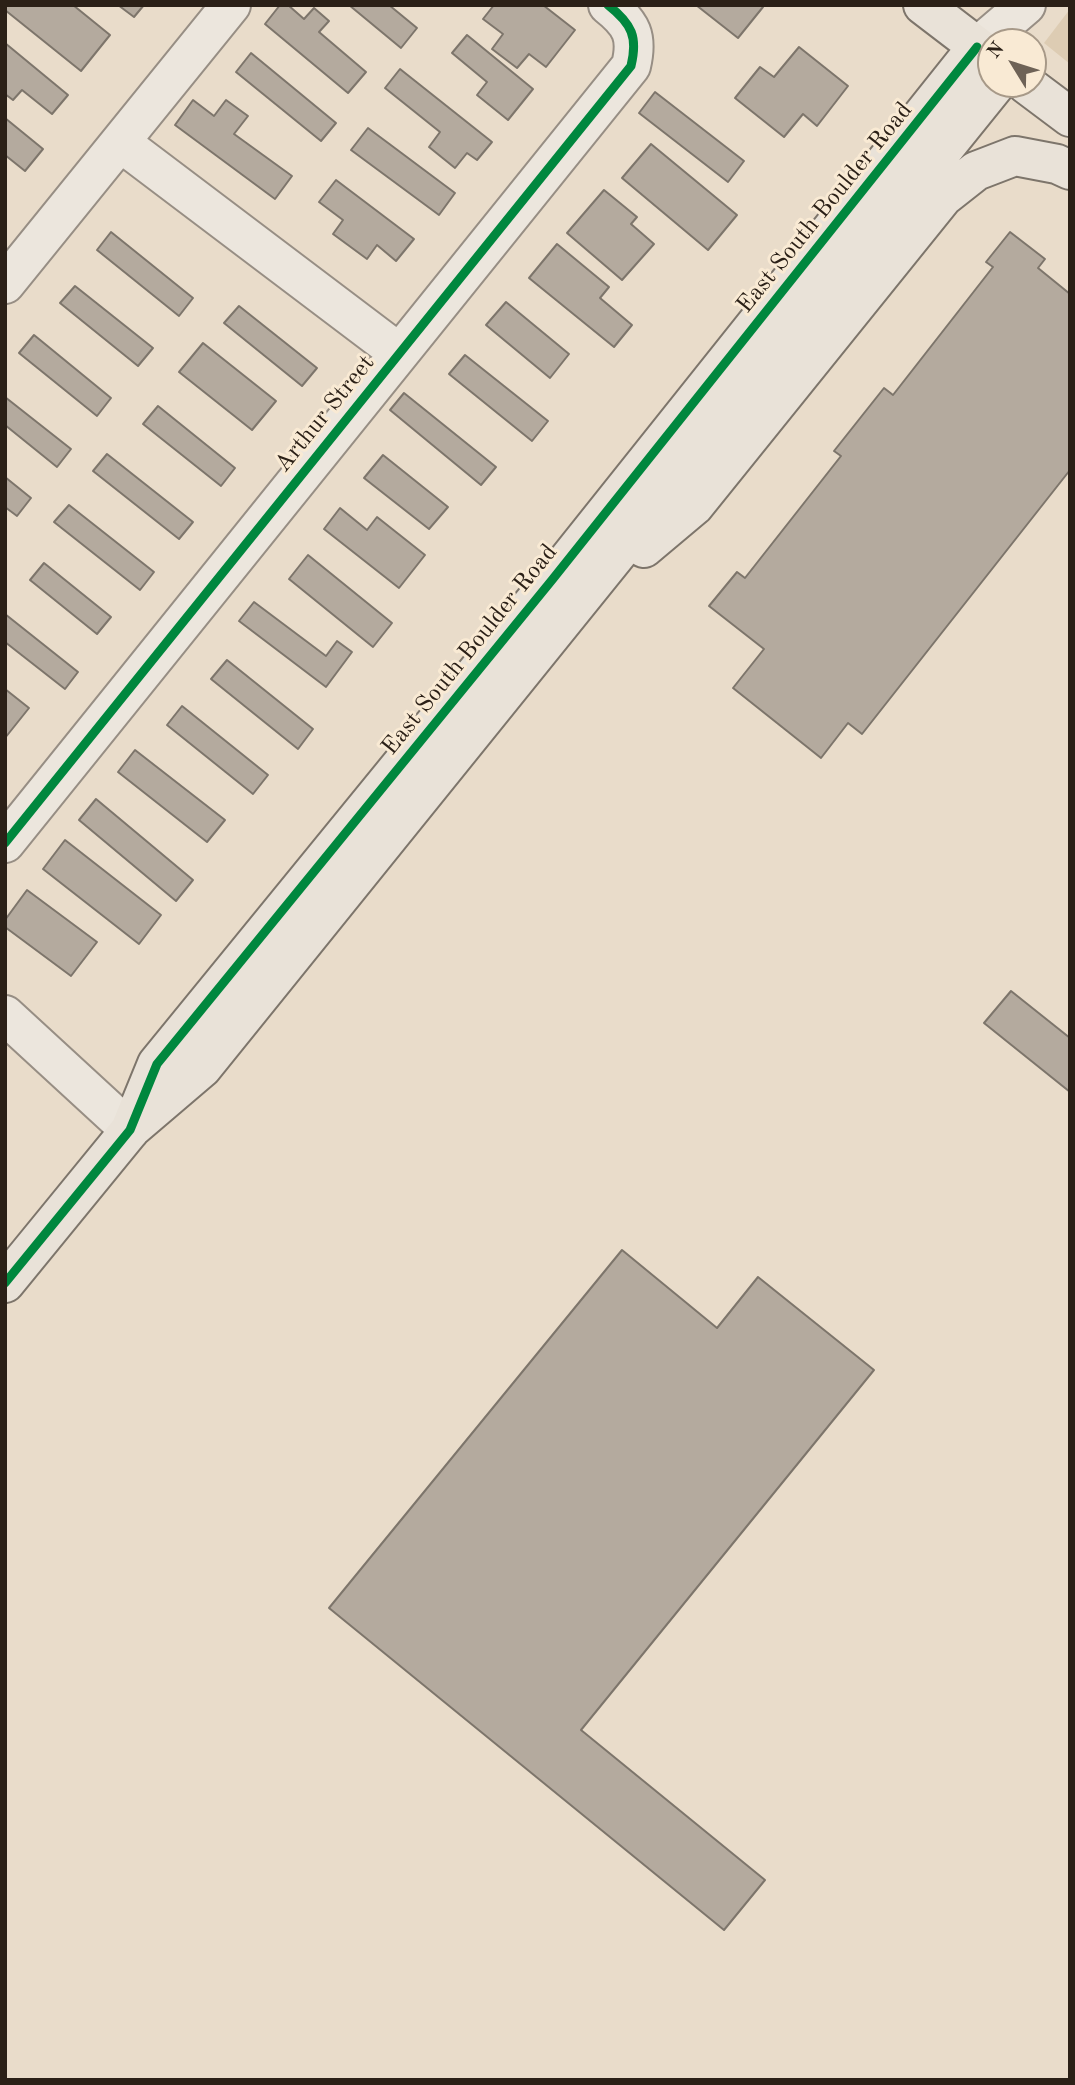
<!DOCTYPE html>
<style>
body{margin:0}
#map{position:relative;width:1075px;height:2085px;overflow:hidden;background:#e9dcca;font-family:"Old Standard TT",serif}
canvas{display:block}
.frame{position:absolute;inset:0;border:7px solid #2b2017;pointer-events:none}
.north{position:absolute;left:977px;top:28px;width:70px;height:70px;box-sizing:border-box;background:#f9ead4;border:2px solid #a79988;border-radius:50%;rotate:308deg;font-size:19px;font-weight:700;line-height:28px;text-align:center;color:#2b2017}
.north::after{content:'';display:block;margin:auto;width:24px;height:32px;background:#6e6256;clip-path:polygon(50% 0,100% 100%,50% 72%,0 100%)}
</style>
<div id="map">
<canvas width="1075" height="2085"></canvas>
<div class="frame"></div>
<div class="north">N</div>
</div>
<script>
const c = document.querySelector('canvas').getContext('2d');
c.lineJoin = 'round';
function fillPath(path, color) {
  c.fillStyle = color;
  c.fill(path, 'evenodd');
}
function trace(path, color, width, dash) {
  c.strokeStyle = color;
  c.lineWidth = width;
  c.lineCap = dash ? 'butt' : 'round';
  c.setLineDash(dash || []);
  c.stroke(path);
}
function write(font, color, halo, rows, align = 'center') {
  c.font = font + ' "Old Standard TT",serif';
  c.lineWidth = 6;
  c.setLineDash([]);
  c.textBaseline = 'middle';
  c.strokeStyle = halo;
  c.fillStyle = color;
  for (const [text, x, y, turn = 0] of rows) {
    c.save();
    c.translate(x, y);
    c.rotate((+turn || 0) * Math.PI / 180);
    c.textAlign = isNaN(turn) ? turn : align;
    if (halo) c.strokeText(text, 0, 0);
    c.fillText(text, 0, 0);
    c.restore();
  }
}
fillPath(new Path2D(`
 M 1070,9 L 1070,64 L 1044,43 Z`), '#ddccb3');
const building = new Path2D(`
 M 5,5 L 73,5 L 110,35 L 81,71 L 5,10 Z
 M 118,5 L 144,5 L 134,17 Z
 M 280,5 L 288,5 L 304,19 L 314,8 L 329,21 L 319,32 L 366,72 L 348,93 L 265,24 Z
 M 349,5 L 389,5 L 417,28 L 401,48 Z
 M 494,5 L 543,5 L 575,30 L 546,67 L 529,54 L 517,68 L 492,49 L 503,34 L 483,19 Z
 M 696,5 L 761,5 L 763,7 L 738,38 Z
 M 467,35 L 533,89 L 508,120 L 477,95 L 487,82 L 452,53 Z
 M 5,43 L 68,95 L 52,114 L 22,90 L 13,100 L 5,94 Z
 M 799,47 L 848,86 L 817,126 L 803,114 L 784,137 L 735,98 L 760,67 L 774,77 Z
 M 251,53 L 336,123 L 321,141 L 236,72 Z
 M 400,69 L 492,142 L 477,160 L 467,153 L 455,168 L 429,147 L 440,132 L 385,88 Z
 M 655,92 L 744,161 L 728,182 L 639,113 Z
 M 193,100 L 214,116 L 226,100 L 248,116 L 234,134 L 292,176 L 275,199 L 175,125 Z
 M 5,118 L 43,149 L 25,171 L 5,155 Z
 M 368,128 L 455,193 L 439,215 L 351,150 Z
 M 651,144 L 737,215 L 708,250 L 622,178 Z
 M 336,180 L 414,239 L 396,261 L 377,245 L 367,259 L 333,234 L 343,220 L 319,202 Z
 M 604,190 L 637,217 L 631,224 L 654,244 L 622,280 L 567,233 Z
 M 111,232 L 193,298 L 179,316 L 97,250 Z
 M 1010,232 L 1045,259 L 1038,268 L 1070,294 L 1070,470 L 862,734 L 848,723 L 821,758 L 733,688 L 764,649 L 709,606 L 737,572 L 745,578 L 841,456 L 834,451 L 884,388 L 893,395 L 993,267 L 986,262 Z
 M 557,244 L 609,287 L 600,298 L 632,325 L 614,347 L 529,278 Z
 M 75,286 L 153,348 L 138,366 L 60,303 Z
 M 506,302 L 569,354 L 550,378 L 486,325 Z
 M 239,306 L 317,368 L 302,386 L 224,323 Z
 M 34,335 L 111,398 L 97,416 L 19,353 Z
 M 203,343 L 276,401 L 252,430 L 179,372 Z
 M 465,355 L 548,421 L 532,441 L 449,374 Z
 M 404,393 L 496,467 L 481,485 L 390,410 Z
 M 5,397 L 71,449 L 57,467 L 5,425 Z
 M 158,406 L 235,468 L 221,486 L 143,424 Z
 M 107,454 L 193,522 L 179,539 L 93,471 Z
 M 383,455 L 448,507 L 429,529 L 364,478 Z
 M 5,477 L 31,498 L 17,516 L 5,507 Z
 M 69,505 L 154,572 L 140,590 L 54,522 Z
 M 340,508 L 367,530 L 377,517 L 425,555 L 399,588 L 324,529 Z
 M 308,555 L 392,623 L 373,647 L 289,579 Z
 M 44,563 L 111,617 L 97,634 L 30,580 Z
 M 254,602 L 326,656 L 337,641 L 352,652 L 326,687 L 239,621 Z
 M 5,614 L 78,672 L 65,689 L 5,642 Z
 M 227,660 L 313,729 L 298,749 L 211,679 Z
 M 5,689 L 29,708 L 5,738 Z
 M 182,706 L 268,775 L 253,794 L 167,725 Z
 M 135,750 L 225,820 L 207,842 L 118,772 Z
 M 96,799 L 193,880 L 176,901 L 79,820 Z
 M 65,840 L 161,915 L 139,944 L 43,869 Z
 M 27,890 L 97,942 L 71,976 L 5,927 L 5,920 Z
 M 1011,991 L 1070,1038 L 1070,1092 L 984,1023 Z
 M 622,1250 L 717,1328 L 758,1277 L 874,1370 L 581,1730 L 765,1880 L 724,1930 L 329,1608 Z`);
fillPath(building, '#b4aa9e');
trace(building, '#7d756b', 2);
const minor = new Path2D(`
 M 977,47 L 1026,5
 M 120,142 L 399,353
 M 5,284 L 231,5
 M 5,843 L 631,66 C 638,37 632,24 608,5
 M 5,1015 L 130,1130`);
const major = new Path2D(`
 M 923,5 L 991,57
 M 1026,84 L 1070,117
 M 644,548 L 694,506 L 943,197 L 976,171 L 1015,156 L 1057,164 L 1070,170
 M 134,1126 L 202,1068 L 996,84
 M 5,1283 L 130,1130 L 157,1064 L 552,580 L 977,47`);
trace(minor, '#978e84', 42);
trace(major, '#7d756b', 42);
trace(minor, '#ece6dd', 38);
trace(major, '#e9e2d8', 38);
trace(new Path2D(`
 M 5,843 L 631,66 C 638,37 632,24 608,5
 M 5,1283 L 130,1130 L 157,1064 L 552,580 L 977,47`), '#00873e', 9);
write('24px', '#2b2017', '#f9ead4', [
 ["East South Boulder Road",825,208,-51],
 ["Arthur Street",325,414,-51],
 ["East South Boulder Road",470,650,-51]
]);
</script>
